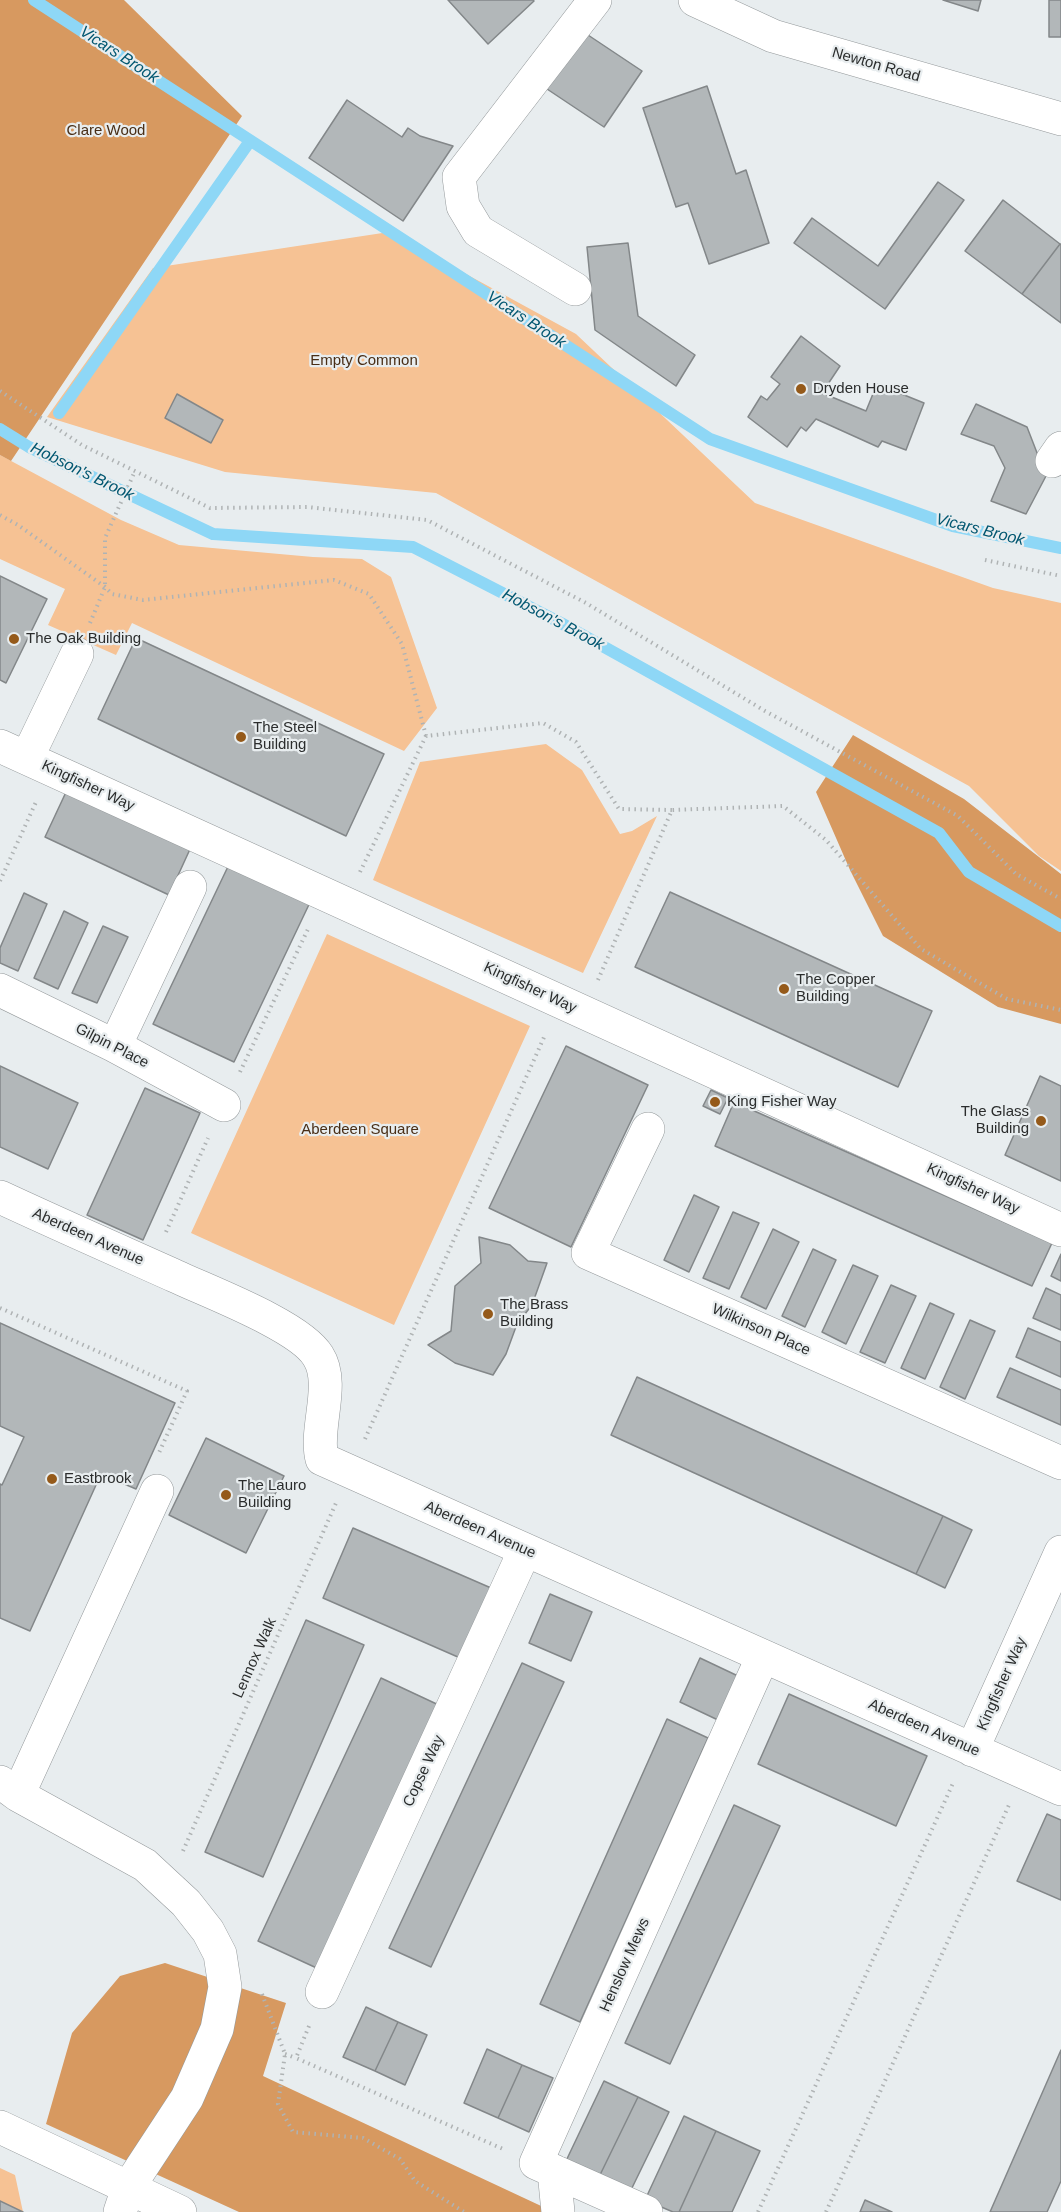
<!DOCTYPE html>
<style>
body{margin:0}
canvas{display:block;background:#e8edef}
</style>
<canvas width="1061" height="2212"></canvas>
<script>
const c = document.querySelector('canvas').getContext('2d');
c.lineJoin = 'round';
function fillPath(path, color) {
  c.fillStyle = color;
  c.fill(path, 'evenodd');
}
function trace(path, color, width, dash) {
  c.strokeStyle = color;
  c.lineWidth = width;
  c.lineCap = dash ? 'butt' : 'round';
  c.setLineDash(dash || []);
  c.stroke(path);
}
function write(font, color, halo, rows, align = 'center') {
  c.font = font + ' Arial,sans-serif';
  c.lineWidth = 4.5;
  c.setLineDash([]);
  c.textBaseline = 'middle';
  c.strokeStyle = halo;
  c.fillStyle = color;
  for (const [text, x, y, turn = 0] of rows) {
    c.save();
    c.translate(x, y);
    c.rotate((+turn || 0) * Math.PI / 180);
    c.textAlign = isNaN(turn) ? turn : align;
    if (halo) c.strokeText(text, 0, 0);
    c.fillText(text, 0, 0);
    c.restore();
  }
}
fillPath(new Path2D(`
 M 389,232 L 576,334 L 755,503 L 993,588 L 1061,603 L 1061,871 L 1039,856 L 969,786 L 436,493 L 225,472 L 47,417 L 153,268 Z
 M 0,455 L 121,520 L 179,545 L 313,557 L 362,559 L 391,577 L 437,708 L 404,751 L 132,623 L 116,655 L 48,625 L 65,589 L 0,559 Z
 M 546,744 L 582,770 L 620,834 L 632,831 L 657,816 L 583,973 L 373,880 L 420,762 Z
 M 327,934 L 530,1026 L 394,1325 L 191,1233 Z
 M 0,2168 L 15,2175 L 23,2212 L 0,2201 Z`), '#f6c294');
fillPath(new Path2D(`
 M 0,0 L 124,0 L 242,116 L 11,461 L 0,455 Z
 M 853,735 L 964,799 L 1061,874 L 1061,1024 L 998,1007 L 883,936 L 850,870 L 816,792 Z
 M 165,1963 L 286,2003 L 263,2076 L 554,2212 L 239,2212 L 46,2124 L 72,2033 L 120,1976 Z`), '#d79960');
trace(new Path2D(`
 M 34,0 L 710,439 L 953,526 L 1061,548
 M 59,413 L 250,141
 M 0,429 L 29,447 L 213,534 L 413,547 L 561,623 L 939,833 L 969,872 L 1061,926`), '#8ed7f6', 12);
const building = new Path2D(`
 M 448,0 L 533,0 L 534,1 L 488,44 Z
 M 943,0 L 981,0 L 978,11 Z
 M 1049,0 L 1061,0 L 1061,37 L 1049,37 Z
 M 582,31 L 642,71 L 604,127 L 544,87 Z
 M 707,86 L 736,174 L 746,170 L 769,243 L 709,264 L 688,203 L 676,207 L 643,108 Z
 M 347,100 L 402,137 L 408,128 L 420,136 L 453,146 L 403,221 L 309,158 Z
 M 938,182 L 964,200 L 885,309 L 794,243 L 812,218 L 878,266 Z
 M 1003,200 L 1060,244 L 1022,294 L 965,251 Z
 M 628,243 L 638,316 L 695,355 L 676,386 L 595,330 L 587,247 Z
 M 1060,244 L 1061,244 L 1061,323 L 1022,294 Z
 M 801,336 L 840,366 L 822,393 L 866,411 L 877,384 L 924,403 L 906,450 L 882,441 L 878,447 L 816,419 L 806,431 L 801,427 L 787,447 L 748,417 L 761,396 L 767,400 L 780,384 L 771,377 Z
 M 177,394 L 223,420 L 211,443 L 165,418 Z
 M 976,404 L 1027,427 L 1046,476 L 1026,514 L 991,501 L 1005,468 L 994,446 L 961,434 Z
 M 0,576 L 47,599 L 6,683 L 0,680 Z
 M 136,638 L 384,754 L 346,836 L 98,719 Z
 M 67,790 L 191,847 L 169,895 L 45,837 Z
 M 233,856 L 314,894 L 234,1062 L 153,1024 Z
 M 670,892 L 932,1011 L 898,1087 L 635,967 Z
 M 24,893 L 47,904 L 18,971 L 0,963 L 0,948 Z
 M 64,911 L 88,923 L 58,989 L 34,978 Z
 M 103,926 L 128,937 L 97,1003 L 72,993 Z
 M 566,1046 L 648,1085 L 571,1247 L 489,1208 Z
 M 0,1066 L 78,1103 L 48,1169 L 0,1147 Z
 M 1040,1076 L 1061,1086 L 1061,1181 L 1005,1155 Z
 M 145,1088 L 200,1113 L 143,1240 L 87,1215 Z
 M 711,1090 L 728,1098 L 720,1114 L 703,1106 Z
 M 734,1102 L 1052,1243 L 1032,1286 L 715,1146 Z
 M 694,1195 L 719,1207 L 689,1272 L 664,1260 Z
 M 733,1212 L 759,1223 L 729,1289 L 703,1278 Z
 M 773,1229 L 799,1242 L 766,1309 L 741,1297 Z
 M 479,1237 L 510,1245 L 528,1261 L 547,1263 L 532,1305 L 517,1324 L 506,1354 L 493,1375 L 455,1363 L 428,1345 L 451,1331 L 455,1286 L 481,1263 Z
 M 813,1249 L 836,1260 L 805,1327 L 782,1316 Z
 M 1061,1254 L 1061,1281 L 1051,1276 Z
 M 853,1265 L 878,1276 L 846,1344 L 822,1332 Z
 M 891,1285 L 916,1296 L 885,1363 L 860,1352 Z
 M 1046,1288 L 1061,1295 L 1061,1330 L 1033,1318 Z
 M 930,1303 L 954,1314 L 925,1379 L 901,1368 Z
 M 970,1320 L 995,1331 L 965,1399 L 940,1387 Z
 M 0,1323 L 175,1403 L 136,1489 L 101,1474 L 30,1631 L 0,1618 L 0,1484 L 2,1485 L 24,1437 L 0,1426 Z
 M 1028,1328 L 1061,1342 L 1061,1377 L 1016,1357 Z
 M 1010,1368 L 1061,1390 L 1061,1425 L 997,1397 Z
 M 637,1377 L 943,1516 L 916,1574 L 611,1435 Z
 M 206,1438 L 284,1476 L 246,1553 L 169,1515 Z
 M 943,1516 L 972,1530 L 945,1588 L 916,1574 Z
 M 353,1528 L 498,1591 L 467,1661 L 323,1598 Z
 M 550,1594 L 592,1612 L 571,1661 L 529,1643 Z
 M 306,1620 L 364,1645 L 263,1877 L 205,1852 Z
 M 700,1658 L 738,1676 L 718,1720 L 680,1702 Z
 M 522,1663 L 564,1682 L 431,1967 L 389,1948 Z
 M 381,1678 L 443,1707 L 321,1970 L 258,1941 Z
 M 789,1694 L 927,1756 L 896,1826 L 758,1764 Z
 M 667,1719 L 708,1738 L 580,2022 L 540,2004 Z
 M 734,1805 L 780,1826 L 670,2064 L 625,2043 Z
 M 1047,1814 L 1061,1820 L 1061,1900 L 1017,1881 Z
 M 366,2007 L 398,2022 L 375,2071 L 343,2057 Z
 M 398,2022 L 427,2035 L 405,2085 L 375,2071 Z
 M 487,2049 L 522,2065 L 498,2118 L 464,2103 Z
 M 1061,2050 L 1061,2181 L 1047,2212 L 990,2212 Z
 M 522,2065 L 553,2078 L 529,2132 L 498,2118 Z
 M 604,2081 L 638,2097 L 598,2179 L 565,2163 Z
 M 638,2097 L 669,2112 L 629,2194 L 598,2179 Z
 M 684,2116 L 716,2131 L 679,2212 L 673,2212 L 645,2200 Z
 M 716,2131 L 760,2151 L 732,2212 L 679,2212 Z
 M 865,2200 L 892,2212 L 860,2212 Z
 M 0,2201 L 23,2212 L 0,2212 Z`);
fillPath(building, '#b2b7b9');
trace(building, '#838789', 1.5);
const minor = new Path2D(`
 M 695,0 L 773,36 L 1061,119
 M 575,289 L 478,231 L 463,206 L 459,177 L 595,0
 M 1052,461 L 1061,448
 M 0,746 L 1061,1230
 M 27,758 L 77,654
 M 0,990 L 115,1046 L 224,1105
 M 115,1046 L 190,887
 M 648,1129 L 588,1253 L 1061,1463
 M 0,1197 C 58,1224 117,1250 175,1276 C 209,1292 300,1326 318,1356 C 336,1384 314,1429 322,1459 L 1061,1789
 M 972,1750 L 1061,1552
 M 0,1782 L 18,1795 L 145,1865 L 186,1903 L 208,1931 L 220,1954 L 225,1987 L 217,2029 L 187,2098 L 128,2188 L 120,2212
 M 18,1795 L 157,1491
 M 322,1992 L 525,1550
 M 0,2127 L 180,2212
 M 554,2171 L 558,2212
 M 646,2212 L 536,2163 L 763,1656`);
trace(minor, '#94999b', 34);
trace(new Path2D(`
 M 0,391 L 82,445 L 210,508 L 307,507 L 427,520 L 586,603 L 765,711 L 958,816 L 1016,874 L 1061,899
 M 0,515 L 18,525 L 105,587 L 112,594 L 143,600 L 334,580 L 369,594 L 402,644 L 426,736
 M 985,560 L 1061,576
 M 90,623 L 105,587 L 105,538 L 135,471
 M 360,872 L 426,736 L 543,723 L 576,742 L 619,809 L 672,810
 M 0,881 L 36,802
 M 598,980 L 672,810 L 783,806 L 826,840 L 921,949 L 1007,999 L 1061,1010
 M 240,1072 L 309,927
 M 166,1232 L 208,1138
 M 0,1308 L 187,1391 L 158,1455
 M 365,1439 L 545,1035
 M 183,1851 L 336,1503
 M 262,1994 L 285,2054 L 278,2104 L 293,2132 L 363,2138 L 400,2159 L 415,2181 L 464,2212
 M 309,2026 L 296,2058 L 503,2149
 M 285,2054 L 296,2058
 M 758,2212 L 954,1781
 M 826,2212 L 1009,1805`), '#afb3b4', 4, [1.5, 4.5]);
trace(minor, '#fff', 33);
for (const [x, y, r, color] of [
 [801,389,6,"#955a1a"],
 [14,639,6,"#955a1a"],
 [241,737,6,"#955a1a"],
 [784,989,6,"#955a1a"],
 [715,1102,6,"#955a1a"],
 [1041,1121,6,"#955a1a"],
 [488,1314,6,"#955a1a"],
 [52,1479,6,"#955a1a"],
 [226,1495,6,"#955a1a"]
]) {
  const dot = new Path2D();
  dot.arc(x, y, r, 0, 2 * Math.PI);
  c.fillStyle = color;
  c.fill(dot);
  trace(dot, '#e8edef', 2);
}
write('15px', '#2b2d2d', '#e8edef', [
 ["Newton Road",876,65,16],
 ["Kingfisher Way",88,786,25],
 ["Kingfisher Way",530,988,25],
 ["Gilpin Place",112,1046,27],
 ["Kingfisher Way",973,1189,25],
 ["Aberdeen Avenue",88,1237,24],
 ["Wilkinson Place",761,1330,24],
 ["Aberdeen Avenue",480,1530,24],
 ["Lennox Walk",255,1658,-66],
 ["Kingfisher Way",1002,1684,-66],
 ["Aberdeen Avenue",924,1728,24],
 ["Copse Way",424,1771,-65],
 ["Henslow Mews",625,1965,-66]
]);
write('15px', '#492e16', '#e8edef', [
 ["Clare Wood",106,131],
 ["Empty Common",364,361],
 ["Aberdeen Square",360,1130]
]);
write('15px', '#2b2d2d', '#e8edef', [
 ["Dryden House",813,389],
 ["The Oak Building",26,639],
 ["The Steel",253,728],
 ["Building",253,745],
 ["The Copper",796,980],
 ["Building",796,997],
 ["King Fisher Way",727,1102],
 ["The Glass",1029,1112,"right"],
 ["Building",1029,1129,"right"],
 ["The Brass",500,1305],
 ["Building",500,1322],
 ["Eastbrook",64,1479],
 ["The Lauro",238,1486],
 ["Building",238,1503]
], 'left');
write('italic 16px', '#025771', '#e8edef', [
 ["Vicars Brook",119,55,33],
 ["Vicars Brook",526,320,33],
 ["Hobson's Brook",82,472,26],
 ["Vicars Brook",980,530,14],
 ["Hobson's Brook",553,620,28]
]);
</script>
